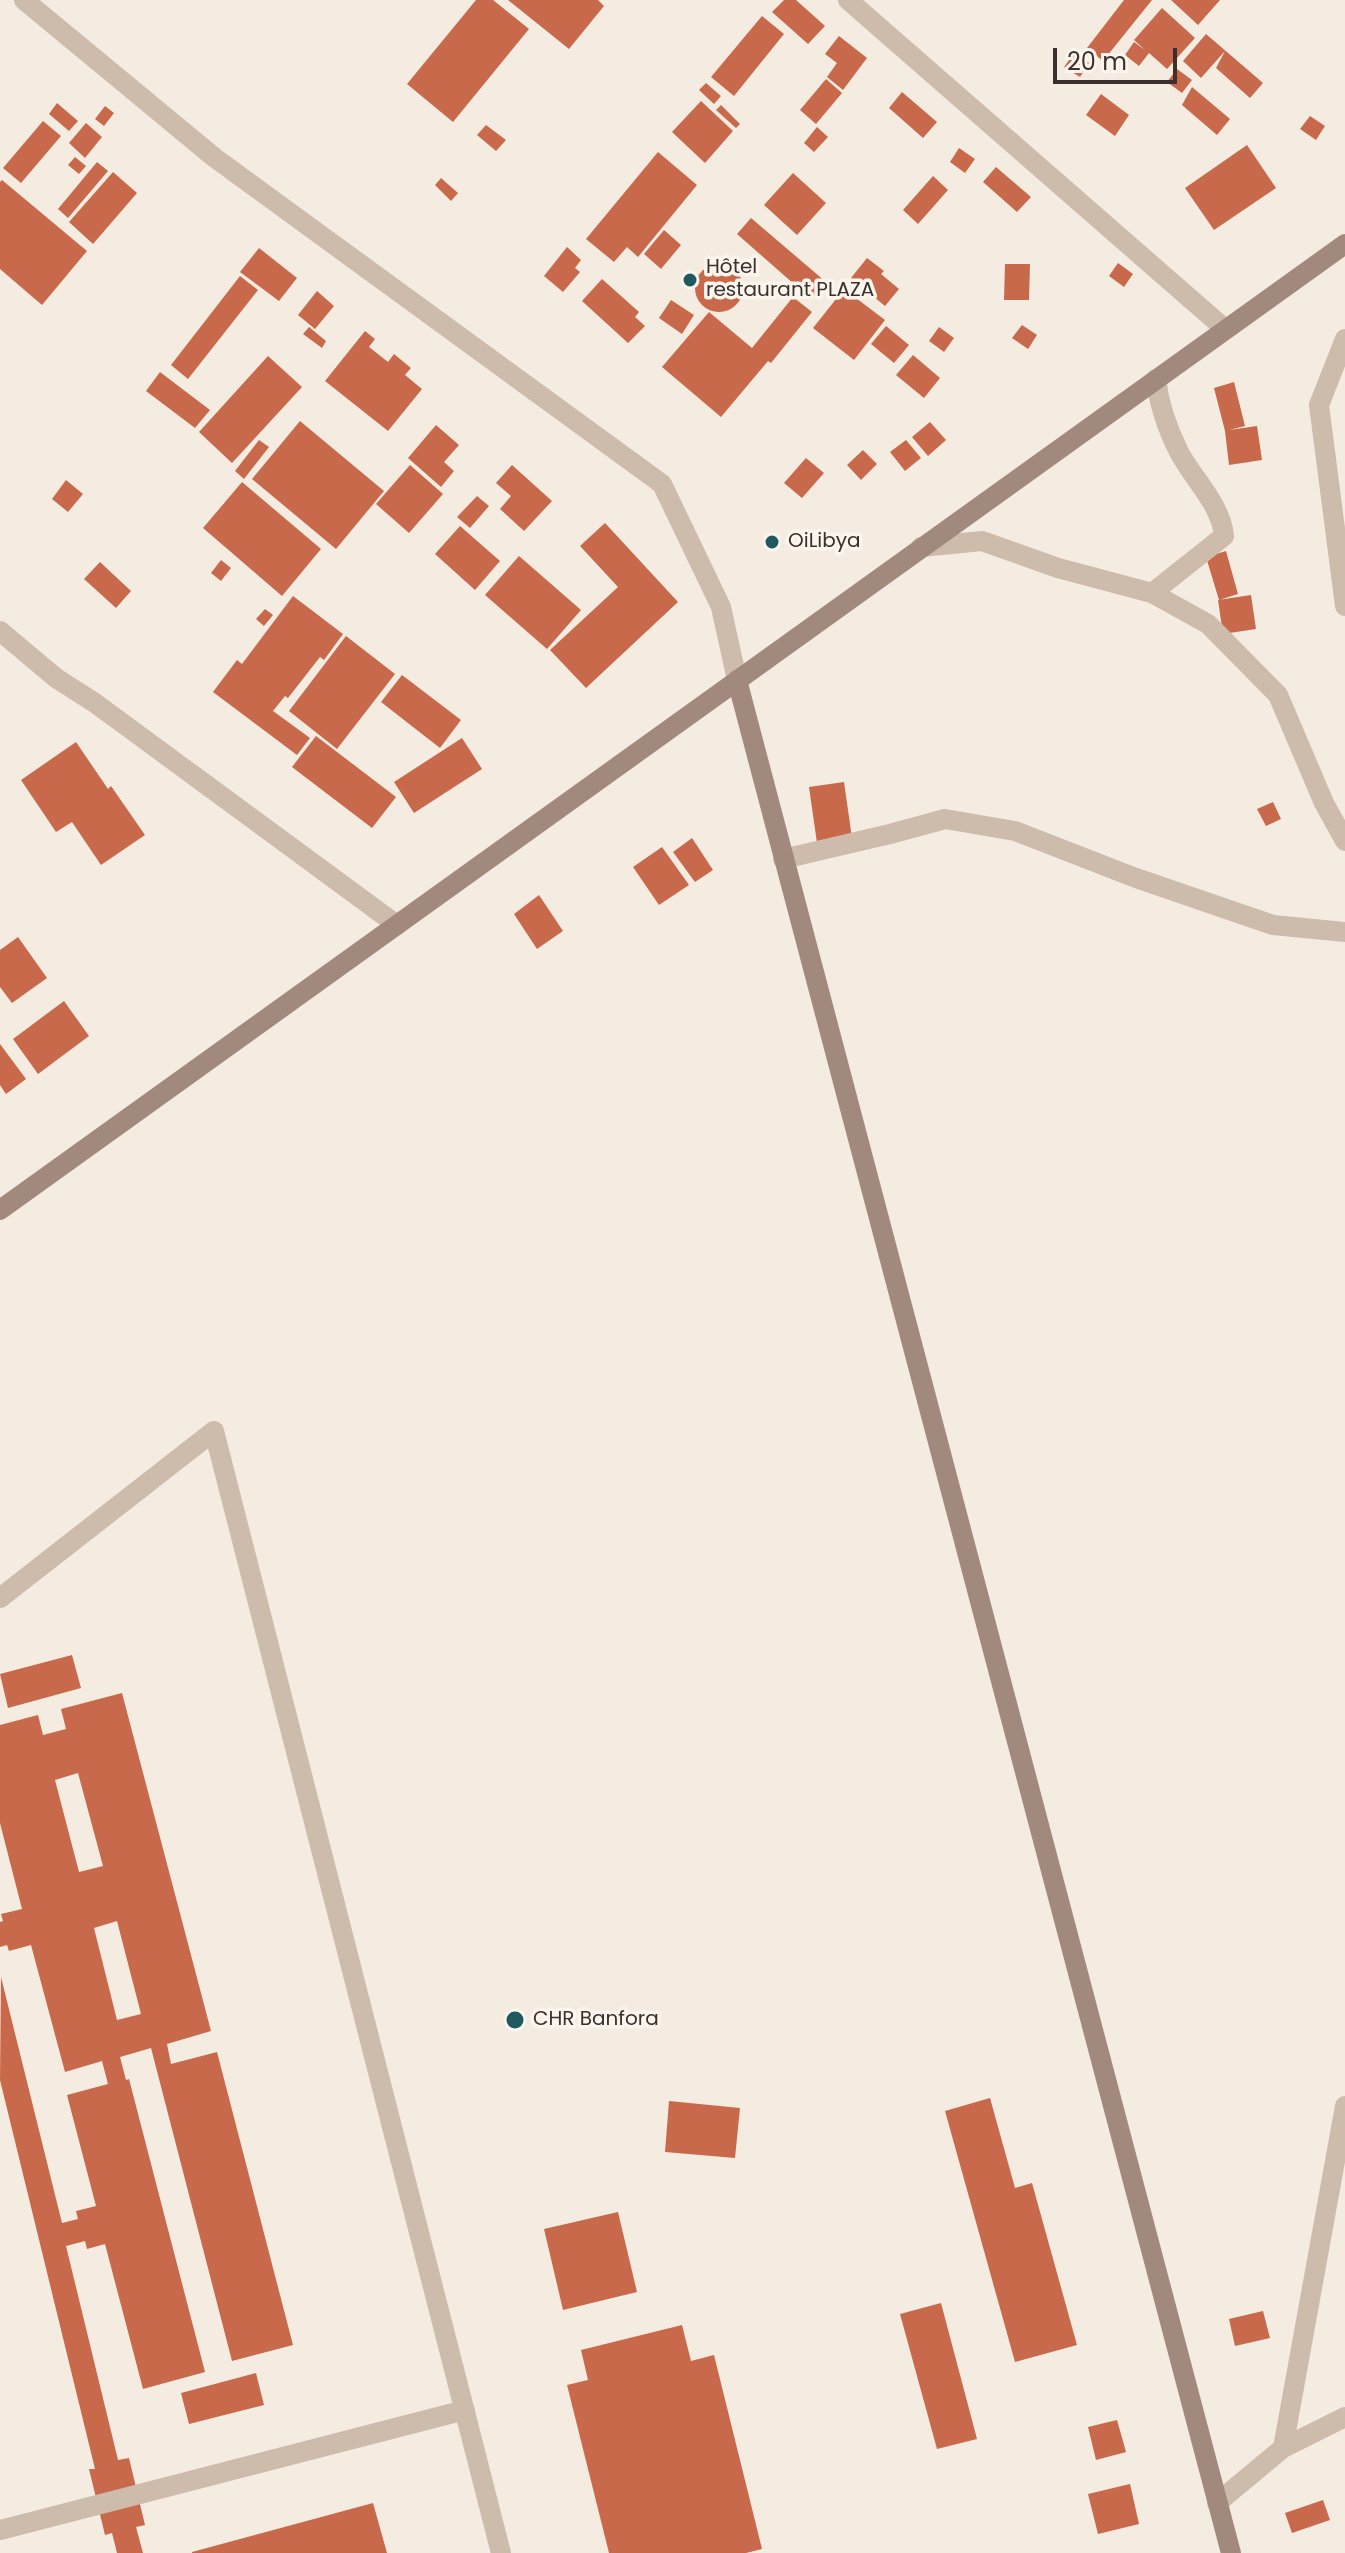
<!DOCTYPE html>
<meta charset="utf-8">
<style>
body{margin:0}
#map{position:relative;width:1345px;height:2553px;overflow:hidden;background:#f4ebe1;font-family:Poppins,sans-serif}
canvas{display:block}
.scale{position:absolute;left:1053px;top:48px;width:124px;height:36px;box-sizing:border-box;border:4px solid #3b302b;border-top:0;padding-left:10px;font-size:24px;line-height:28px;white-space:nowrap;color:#3b302b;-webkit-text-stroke:6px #fbf5ee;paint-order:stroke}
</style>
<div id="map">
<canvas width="1345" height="2553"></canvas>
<div class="scale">20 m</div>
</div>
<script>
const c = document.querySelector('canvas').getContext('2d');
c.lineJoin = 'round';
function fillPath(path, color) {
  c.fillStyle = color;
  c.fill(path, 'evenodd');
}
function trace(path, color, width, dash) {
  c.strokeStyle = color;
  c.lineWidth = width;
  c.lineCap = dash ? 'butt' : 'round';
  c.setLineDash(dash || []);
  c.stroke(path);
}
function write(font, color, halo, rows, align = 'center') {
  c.font = font + ' Poppins,sans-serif';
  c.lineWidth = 7;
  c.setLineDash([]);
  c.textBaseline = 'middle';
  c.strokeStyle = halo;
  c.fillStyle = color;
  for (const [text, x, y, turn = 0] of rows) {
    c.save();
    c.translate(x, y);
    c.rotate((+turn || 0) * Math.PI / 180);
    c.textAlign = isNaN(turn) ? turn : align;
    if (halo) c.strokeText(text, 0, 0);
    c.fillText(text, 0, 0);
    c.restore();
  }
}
fillPath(new Path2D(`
 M 476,0 L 493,0 L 529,29 L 453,122 L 407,84 Z
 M 508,0 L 598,0 L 604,6 L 569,49 Z
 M 784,0 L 796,0 L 825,26 L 808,44 L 772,12 Z
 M 1124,0 L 1152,0 L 1103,61 L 1087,48 Z
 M 1171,0 L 1220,0 L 1198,25 Z
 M 1162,8 L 1195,38 L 1167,69 L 1149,53 L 1139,66 L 1125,55 L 1134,42 L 1145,50 L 1134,40 Z
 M 762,16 L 784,34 L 734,96 L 711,77 Z
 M 1206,34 L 1263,83 L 1250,98 L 1216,68 L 1225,51 L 1201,78 L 1183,61 Z
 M 839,36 L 867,58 L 843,90 L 827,77 L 837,63 L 825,54 Z
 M 1074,53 L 1089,63 L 1080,77 L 1064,67 Z
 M 1177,69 L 1192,80 L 1182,93 L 1167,82 Z
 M 826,79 L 842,93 L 816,124 L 800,110 Z
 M 706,83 L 721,96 L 714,104 L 699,90 Z
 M 1192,87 L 1230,119 L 1217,135 L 1182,105 Z
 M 902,92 L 937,122 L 923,138 L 889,108 Z
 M 1101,94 L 1129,115 L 1115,136 L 1086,115 Z
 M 701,101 L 733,131 L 705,163 L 672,132 Z
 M 57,103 L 78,121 L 69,131 L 49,114 Z
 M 721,105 L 740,124 L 736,128 L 716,110 Z
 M 105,106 L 114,113 L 104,126 L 95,119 Z
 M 1310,116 L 1325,126 L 1316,140 L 1300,129 Z
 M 43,121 L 61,136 L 21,183 L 3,168 Z
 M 86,123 L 102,137 L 85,158 L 69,143 Z
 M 486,125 L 506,140 L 496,151 L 477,135 Z
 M 817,127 L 828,137 L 814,152 L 804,143 Z
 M 1247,145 L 1276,188 L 1214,230 L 1185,188 Z
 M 959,148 L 975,159 L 965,173 L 950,162 Z
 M 658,152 L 697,185 L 638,257 L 627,247 L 614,262 L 586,239 Z
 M 75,157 L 86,166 L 79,174 L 68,165 Z
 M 97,162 L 108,171 L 68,218 L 58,209 Z
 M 996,167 L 1031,197 L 1017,212 L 983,182 Z
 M 113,172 L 137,193 L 93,244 L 69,222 Z
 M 793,173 L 826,203 L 797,235 L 764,205 Z
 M 933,176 L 948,190 L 918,224 L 903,210 Z
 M 441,178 L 458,193 L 451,201 L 435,185 Z
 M 2,180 L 87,251 L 42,305 L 0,269 L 0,182 Z
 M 751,218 L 826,282 L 811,299 L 737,234 Z
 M 664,230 L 681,245 L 661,269 L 644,254 Z
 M 567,247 L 581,260 L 575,268 L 580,272 L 563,292 L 544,276 Z
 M 259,248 L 297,278 L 279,301 L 240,272 Z
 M 867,258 L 884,271 L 881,274 L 899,289 L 885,306 L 851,278 Z
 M 1118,263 L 1133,274 L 1124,287 L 1109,276 Z
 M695 288a24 24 0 1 1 48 0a24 24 0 1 1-48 0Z
 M 1005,264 L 1030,264 L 1029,300 L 1004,300 Z
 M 240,276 L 258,290 L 188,379 L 171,365 Z
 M 602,279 L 639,312 L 635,317 L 645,326 L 628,343 L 582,301 Z
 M 844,289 L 885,320 L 854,360 L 813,328 Z
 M 317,291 L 334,306 L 315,329 L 298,315 Z
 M 793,297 L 812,312 L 771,363 L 768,361 L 721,417 L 662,367 L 709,312 L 752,348 Z
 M 671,300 L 694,315 L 682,334 L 659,318 Z
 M 1022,325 L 1037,335 L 1028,349 L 1012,338 Z
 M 886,326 L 909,345 L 894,363 L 871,344 Z
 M 309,327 L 326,341 L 322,348 L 303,334 Z
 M 939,327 L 954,338 L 944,352 L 929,341 Z
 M 365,331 L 375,339 L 369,347 L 388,362 L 394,354 L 411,368 L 405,375 L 422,389 L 388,431 L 325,381 Z
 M 913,355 L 940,378 L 924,398 L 896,375 Z
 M 268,356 L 302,387 L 232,463 L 199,432 Z
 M 160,372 L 210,410 L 195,428 L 146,391 Z
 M 1234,382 L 1245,426 L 1229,430 L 1257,426 L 1262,460 L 1229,465 L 1225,431 L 1214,388 Z
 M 300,421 L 384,491 L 336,549 L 252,479 Z
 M 930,422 L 946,440 L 928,456 L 912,437 Z
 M 436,425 L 459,445 L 444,462 L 454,471 L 441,487 L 408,458 Z
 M 259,440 L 269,447 L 244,479 L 235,471 Z
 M 906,440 L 921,458 L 905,471 L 890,452 Z
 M 863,450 L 877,464 L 861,480 L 847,465 Z
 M 806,458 L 824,473 L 802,498 L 784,483 Z
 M 410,465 L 443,494 L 409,533 L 376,504 Z
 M 512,465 L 552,501 L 524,531 L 500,509 L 511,496 L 496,483 Z
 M 66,480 L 83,494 L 68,512 L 52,499 Z
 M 242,482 L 321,549 L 282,596 L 203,528 Z
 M 477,496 L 489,506 L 470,528 L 457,517 Z
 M 605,523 L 678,602 L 586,688 L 550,650 L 618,587 L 580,546 Z
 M 460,526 L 500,561 L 475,590 L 435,554 Z
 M 1226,551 L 1238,594 L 1219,600 L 1206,557 Z
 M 519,556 L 581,610 L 547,649 L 485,595 Z
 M 221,560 L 231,568 L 221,581 L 211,573 Z
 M 100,562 L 131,591 L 116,608 L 84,579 Z
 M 1251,595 L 1256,629 L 1223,634 L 1218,600 Z
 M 293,596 L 343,634 L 324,660 L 320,657 L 288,698 L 285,696 L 273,711 L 310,738 L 297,755 L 213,692 L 237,660 L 242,664 Z
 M 265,609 L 273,615 L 264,626 L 256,619 Z
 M 346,636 L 395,674 L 337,749 L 289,711 Z
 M 402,675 L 461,720 L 440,748 L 381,702 Z
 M 316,736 L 396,797 L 372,828 L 292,767 Z
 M 462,738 L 482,769 L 414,813 L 394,782 Z
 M 76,742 L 108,789 L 111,786 L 145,835 L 101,865 L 72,822 L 56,832 L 21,780 Z
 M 844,782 L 852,838 L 817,843 L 809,787 Z
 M 1273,802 L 1281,819 L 1266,826 L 1257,809 Z
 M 692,838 L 713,870 L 695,882 L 673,852 Z
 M 662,847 L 689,885 L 659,905 L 633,867 Z
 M 539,895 L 563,931 L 537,949 L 514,914 Z
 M 18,937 L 47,978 L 12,1003 L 0,987 L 0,950 Z
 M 64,1001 L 89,1036 L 38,1074 L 13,1039 Z
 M 0,1044 L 26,1079 L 6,1094 L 0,1085 Z
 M 72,1655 L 81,1688 L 8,1708 L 0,1674 Z
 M 122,1693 L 211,2031 L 167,2044 L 171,2064 L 217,2052 L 293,2345 L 232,2361 L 151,2048 L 120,2057 L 126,2080 L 129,2079 L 205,2372 L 143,2389 L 105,2244 L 87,2249 L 85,2241 L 66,2246 L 118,2460 L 129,2458 L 145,2525 L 136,2527 L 143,2553 L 117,2553 L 112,2533 L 105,2535 L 89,2469 L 95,2469 L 0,2080 L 1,1977 L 62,2223 L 78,2219 L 76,2211 L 96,2206 L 67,2095 L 108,2084 L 102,2061 L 65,2072 L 31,1945 L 9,1951 L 7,1945 L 0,1947 L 0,1922 L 3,1921 L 1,1914 L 22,1909 L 0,1823 L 0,1725 L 38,1715 L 43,1735 L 66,1729 L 61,1709 ZM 78,1773 L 103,1866 L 79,1872 L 55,1780 ZM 117,1921 L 141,2014 L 117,2020 L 94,1928 Z
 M 990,2098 L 1015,2188 L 1032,2183 L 1077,2345 L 1015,2362 L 945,2111 Z
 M 669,2101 L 740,2108 L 735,2158 L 665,2152 Z
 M 618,2212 L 637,2292 L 563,2310 L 544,2229 Z
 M 941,2303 L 977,2439 L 937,2449 L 900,2314 Z
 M 1263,2311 L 1270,2338 L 1235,2346 L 1229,2319 Z
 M 682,2325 L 691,2361 L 714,2355 L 762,2549 L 746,2553 L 609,2553 L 567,2385 L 588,2380 L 581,2350 Z
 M 256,2373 L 264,2405 L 189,2424 L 181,2393 Z
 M 1117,2420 L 1126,2452 L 1096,2460 L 1088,2427 Z
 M 1130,2484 L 1139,2524 L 1098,2534 L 1088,2494 Z
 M 1323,2500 L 1330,2520 L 1292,2533 L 1285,2513 Z
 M 373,2503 L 387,2553 L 192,2553 L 192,2552 Z`), '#c8694b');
trace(new Path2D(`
 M 0,1598 L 214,1431 L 501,2553
 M 0,2530 L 465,2410`), '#cdbbac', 20);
trace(new Path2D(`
 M 24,0 L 215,158 L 662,484 L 721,607 L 737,680
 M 848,0 L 1225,329
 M 1345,339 L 1319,405 L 1345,606
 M 921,547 L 982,541 L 1058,568 L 1152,593 L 1208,624 L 1278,695 L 1324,803 L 1345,841
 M 1152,593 L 1224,536 C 1221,504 1193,479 1179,452 C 1167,428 1159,405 1156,379
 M 0,631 L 56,678 L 95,703 L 397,925
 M 783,859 L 890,834 L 945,819 L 1015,831 L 1136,878 L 1273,925 L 1345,932
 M 1345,2106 L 1283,2448 L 1345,2417
 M 1217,2503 L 1283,2448`), '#cdbbac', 20);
trace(new Path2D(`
 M 737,680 L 1231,2553
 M 0,1210 L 1345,244`), '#a18a7d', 20);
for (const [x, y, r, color] of [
 [690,280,8,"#1f5a5e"],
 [772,542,8,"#1f5a5e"],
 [515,2020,10,"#1f5a5e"]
]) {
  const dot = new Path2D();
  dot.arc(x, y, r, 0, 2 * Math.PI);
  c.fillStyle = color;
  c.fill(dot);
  trace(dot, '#fbf5ee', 3);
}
write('20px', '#3b302b', '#fbf5ee', [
 ["Hôtel",706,268],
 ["restaurant PLAZA",706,291],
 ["OiLibya",788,542],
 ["CHR Banfora",533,2020]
], 'left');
</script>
